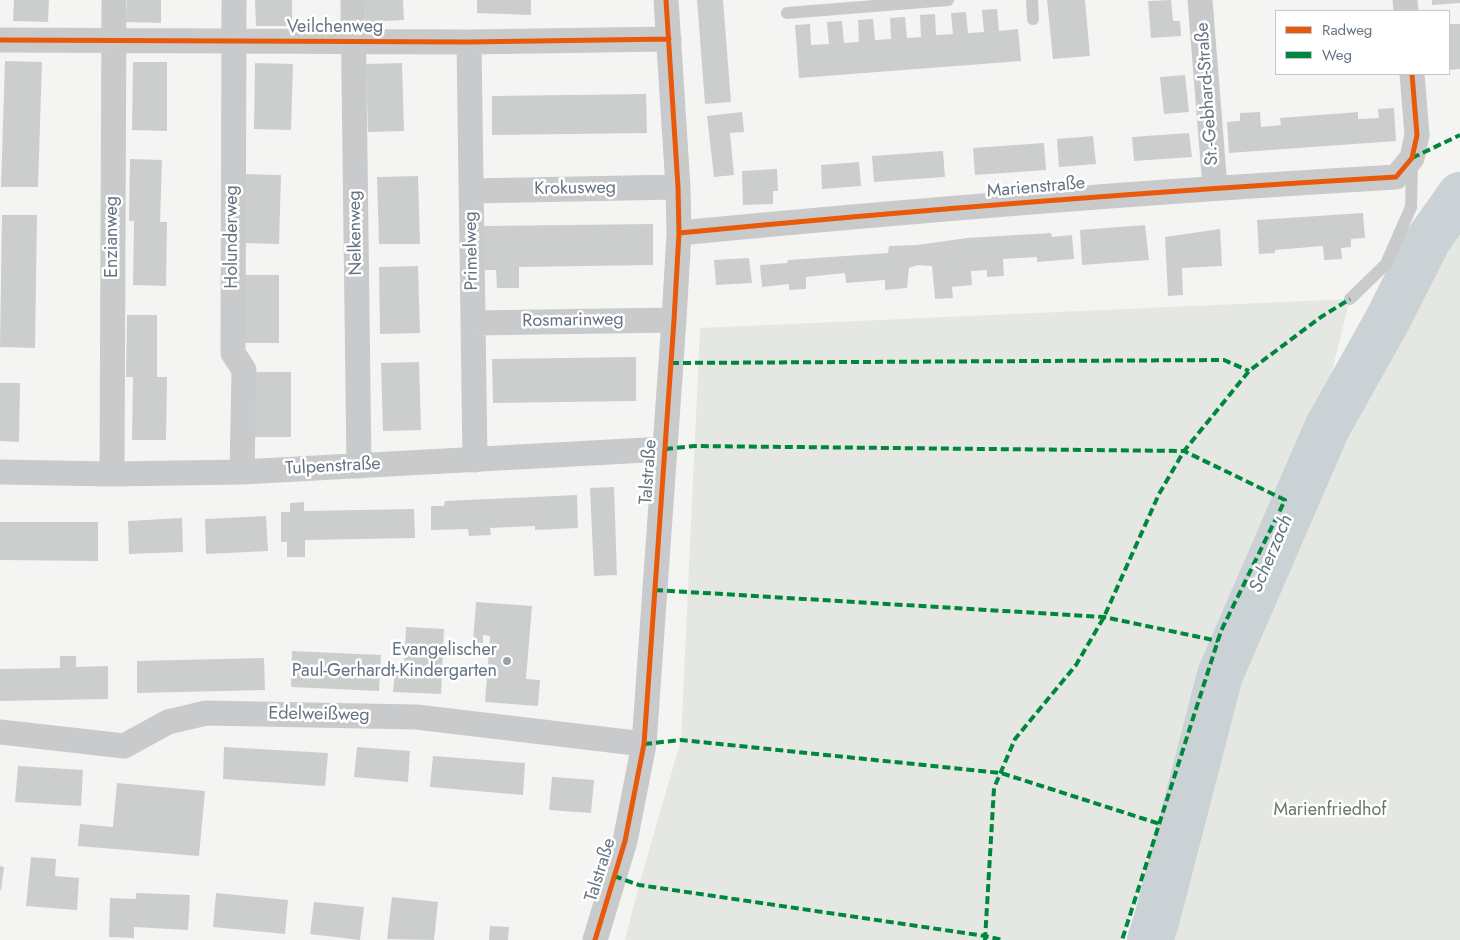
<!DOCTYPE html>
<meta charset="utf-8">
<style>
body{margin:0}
#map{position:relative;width:1460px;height:940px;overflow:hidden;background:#f4f5f3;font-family:Jost,sans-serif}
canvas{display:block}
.legend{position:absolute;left:1275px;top:10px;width:175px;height:65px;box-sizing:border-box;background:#fff;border:1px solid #c2c7cd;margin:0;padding:6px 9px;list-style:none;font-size:15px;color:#667482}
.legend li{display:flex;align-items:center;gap:10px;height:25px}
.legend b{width:25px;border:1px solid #c2c7cd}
</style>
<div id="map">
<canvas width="1460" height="940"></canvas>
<ul class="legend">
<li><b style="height:6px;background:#e8590c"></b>Radweg</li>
<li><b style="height:6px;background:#00873e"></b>Weg</li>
</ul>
</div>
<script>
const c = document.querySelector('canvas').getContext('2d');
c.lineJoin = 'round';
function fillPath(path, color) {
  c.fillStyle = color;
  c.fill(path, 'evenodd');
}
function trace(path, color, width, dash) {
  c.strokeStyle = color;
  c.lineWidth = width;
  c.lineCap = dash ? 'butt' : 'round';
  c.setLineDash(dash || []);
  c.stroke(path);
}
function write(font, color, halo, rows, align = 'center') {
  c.font = font + ' Jost,sans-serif';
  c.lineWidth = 5;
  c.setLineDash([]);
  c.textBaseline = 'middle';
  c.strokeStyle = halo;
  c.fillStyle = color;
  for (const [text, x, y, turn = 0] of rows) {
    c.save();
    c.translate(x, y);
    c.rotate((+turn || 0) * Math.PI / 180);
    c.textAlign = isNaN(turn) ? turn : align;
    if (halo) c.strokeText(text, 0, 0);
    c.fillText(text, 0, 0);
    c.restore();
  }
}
fillPath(new Path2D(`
 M 1460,235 L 1460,940 L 1162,940 L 1242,638 L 1337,437 L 1394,322 Z
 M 1350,299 L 1315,439 L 1221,631 L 1122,940 L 625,940 L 639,885 L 681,740 L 700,328 Z`), '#e4e7e2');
trace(new Path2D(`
 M 1150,940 L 1156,922 L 1220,675 L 1327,428 L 1387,321 L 1428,240 L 1460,195`), '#cbd2d5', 46);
fillPath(new Path2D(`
 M 14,0 L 49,0 L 48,22 L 13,21 Z
 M 127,0 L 161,0 L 161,23 L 126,22 Z
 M 255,0 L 292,0 L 292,26 L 256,26 Z
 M 365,0 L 403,0 L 404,20 L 366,22 Z
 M 477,0 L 531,0 L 531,15 L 477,13 Z
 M 697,0 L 723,0 L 731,102 L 705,104 Z
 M 1047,0 L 1085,0 L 1090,56 L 1053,59 Z
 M 1171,0 L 1173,21 L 1180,21 L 1181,36 L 1151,38 L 1148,1 Z
 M 1432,0 L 1460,0 L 1460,3 L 1432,5 Z
 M 997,9 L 999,31 L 1018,29 L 1021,61 L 799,78 L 795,25 L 810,24 L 811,45 L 829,44 L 827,22 L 842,21 L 844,43 L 859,42 L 858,20 L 873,19 L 875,40 L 891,39 L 890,18 L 905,17 L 907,38 L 921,37 L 920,15 L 935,14 L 936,35 L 953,34 L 951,13 L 966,12 L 968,33 L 984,32 L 982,10 Z
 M 1449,24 L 1460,24 L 1460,69 L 1449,70 Z
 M 5,61 L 42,62 L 38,187 L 1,187 Z
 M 133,62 L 167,62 L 167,131 L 132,130 Z
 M 255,63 L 293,64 L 291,130 L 254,129 Z
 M 402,63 L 404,131 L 368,132 L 366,64 Z
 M 1185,75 L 1189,112 L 1164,114 L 1160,77 Z
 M 646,94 L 647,133 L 492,135 L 492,96 Z
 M 1394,108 L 1396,141 L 1229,153 L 1227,122 L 1240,121 L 1240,113 L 1260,112 L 1261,127 L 1281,125 L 1280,118 L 1358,112 L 1358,119 L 1379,118 L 1378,109 Z
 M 742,112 L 744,132 L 730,133 L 734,175 L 714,177 L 707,116 Z
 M 1189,133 L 1192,157 L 1134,161 L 1132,137 Z
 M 1093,136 L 1096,164 L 1059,167 L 1057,139 Z
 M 1044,143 L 1046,170 L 975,175 L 973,148 Z
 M 943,151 L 945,177 L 874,182 L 872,156 Z
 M 130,159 L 162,160 L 160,222 L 167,222 L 166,286 L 133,285 L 134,221 L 129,221 Z
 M 859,162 L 861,186 L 822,189 L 821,165 Z
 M 777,169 L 778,191 L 773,191 L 773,204 L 743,205 L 742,171 Z
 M 244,174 L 281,175 L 279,244 L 243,243 Z
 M 418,176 L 420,244 L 379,244 L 377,177 Z
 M 1363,213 L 1365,238 L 1351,239 L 1351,247 L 1341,248 L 1342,259 L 1324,260 L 1323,246 L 1275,250 L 1275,253 L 1259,254 L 1257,220 Z
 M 2,215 L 37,215 L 35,348 L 0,347 Z
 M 653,224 L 653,265 L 519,267 L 519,288 L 497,288 L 496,270 L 483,270 L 483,226 Z
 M 1145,225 L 1149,260 L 1082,265 L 1080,230 Z
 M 1220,229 L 1222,266 L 1182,268 L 1183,295 L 1168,296 L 1165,237 Z
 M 1051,233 L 1052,237 L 1072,235 L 1074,259 L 1037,262 L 1037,257 L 1003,259 L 1004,276 L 987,277 L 987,270 L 971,271 L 972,285 L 952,287 L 953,298 L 935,299 L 932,266 L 918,265 L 909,268 L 907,288 L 885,290 L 885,280 L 846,283 L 845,273 L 806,277 L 806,289 L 789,290 L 789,284 L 762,287 L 760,265 L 787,263 L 788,260 L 888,253 L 889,246 L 917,245 L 967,238 Z
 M 749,258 L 752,283 L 716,285 L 714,260 Z
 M 418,266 L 420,333 L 380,334 L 379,267 Z
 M 244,275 L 279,275 L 279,343 L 244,343 Z
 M 127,315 L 157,315 L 157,377 L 167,377 L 166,440 L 132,440 L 133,377 L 126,377 Z
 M 636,357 L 636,401 L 493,403 L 492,359 Z
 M 419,362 L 421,430 L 383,431 L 381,363 Z
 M 253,372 L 291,372 L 291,437 L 253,437 Z
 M 0,383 L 20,383 L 19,442 L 0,441 Z
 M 614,487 L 617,575 L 594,576 L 590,488 Z
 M 577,495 L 578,528 L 535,530 L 535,526 L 490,528 L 491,535 L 469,536 L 468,529 L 431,530 L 431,506 L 444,506 L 445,501 Z
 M 304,502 L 304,511 L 414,509 L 415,538 L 305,540 L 305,557 L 287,557 L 287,542 L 281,542 L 281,512 L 290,512 L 290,503 Z
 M 266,516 L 268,551 L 206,554 L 205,519 Z
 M 182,518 L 183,552 L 129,554 L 128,521 Z
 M 0,522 L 98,522 L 98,561 L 0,560 Z
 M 476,602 L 532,606 L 526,679 L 540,680 L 538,706 L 485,702 L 490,636 L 483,635 L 483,643 L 473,642 Z
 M 406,627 L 444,629 L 441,694 L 393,692 L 395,669 L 404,669 Z
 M 292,651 L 381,655 L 379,691 L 291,687 Z
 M 60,656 L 76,656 L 76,667 L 108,666 L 108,699 L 0,701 L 0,669 L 60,668 Z
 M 264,658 L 265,690 L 137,693 L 137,661 Z
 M 224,747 L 328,753 L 325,786 L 223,779 Z
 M 357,747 L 410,751 L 408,782 L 354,777 Z
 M 433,756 L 525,763 L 523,795 L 430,787 Z
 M 18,766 L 83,770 L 81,806 L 15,802 Z
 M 552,777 L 594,780 L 591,813 L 549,810 Z
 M 117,783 L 205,791 L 199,856 L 78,846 L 80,824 L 113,827 Z
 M 31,857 L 56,859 L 55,876 L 79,878 L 77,910 L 26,906 Z
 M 0,866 L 4,867 L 1,890 L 0,890 Z
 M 136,893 L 190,895 L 188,930 L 134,927 L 134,938 L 109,937 L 110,898 L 136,899 Z
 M 216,893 L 288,900 L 285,934 L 213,927 Z
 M 392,897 L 438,902 L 434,940 L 387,939 Z
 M 314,902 L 364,907 L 360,940 L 310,934 Z
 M 490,926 L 509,927 L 508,940 L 489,940 Z`), '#cccece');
trace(new Path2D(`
 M 1032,0 L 1033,19
 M 787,13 L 948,0
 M 1350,299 L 1386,264 L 1411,207 L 1412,163`), '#c9cacb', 12);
trace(new Path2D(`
 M 234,0 L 233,353 L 244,370 L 242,472
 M 353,0 L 359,466
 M 1200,0 L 1215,187
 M 1405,0 L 1406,11
 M 0,40 L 469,42 L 669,39
 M 469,42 L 475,460
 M 471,191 L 678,187
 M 679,233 C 917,210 1156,191 1396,177 L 1412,158 L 1417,135 L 1412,74
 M 473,323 L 674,320
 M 0,472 L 112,474 L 242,472 L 665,449
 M 112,474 L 114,0
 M 0,732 L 124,746 L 168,722 L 206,713 L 416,717 L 644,744
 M 595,940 L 625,841 L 644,744 L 674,320 L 679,233 L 678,187 L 666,0`), '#c9cacb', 25);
trace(new Path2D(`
 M 1412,158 L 1460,135
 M 671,363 L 1224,360 L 1249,371
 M 665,449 L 695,446 L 1184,451 L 1285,500 L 1221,631 L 1122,940
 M 655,590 L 1104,617 L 1218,641
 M 644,744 L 681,740 L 1001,773 L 1160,824
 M 614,876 L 639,885 L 985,936 L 1003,940
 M 985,940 L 994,788 L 1015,739 L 1076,665 L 1104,617 L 1159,494 L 1184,451 L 1249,371 L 1321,317 L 1350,299`), '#00873e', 4, [8, 4]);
trace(new Path2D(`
 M 0,40 L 469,42 L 669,39
 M 679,233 C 917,210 1156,191 1396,177 L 1412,158 L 1417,135 L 1412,74
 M 595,940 L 625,841 L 644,744 L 674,320 L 679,233 L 678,187 L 666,0`), '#e8590c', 5);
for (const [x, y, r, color] of [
 [507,661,5,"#98a1aa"]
]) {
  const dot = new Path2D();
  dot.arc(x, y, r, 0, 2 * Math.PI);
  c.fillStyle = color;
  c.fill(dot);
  trace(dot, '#fff', 2);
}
write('18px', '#667482', '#fff', [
 ["Veilchenweg",335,28],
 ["St.-Gebhard-Straße",1208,94,-94],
 ["Marienstraße",1036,188,-5],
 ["Krokusweg",575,189,-1],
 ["Nelkenweg",356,233,-91],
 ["Enzianweg",113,237,-90],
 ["Holunderweg",233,237,-90],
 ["Primelweg",472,251,-91],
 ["Rosmarinweg",573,321,-1],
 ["Tulpenstraße",333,467,-3],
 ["Talstraße",649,472,-86],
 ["Edelweißweg",319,715,1],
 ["Talstraße",601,870,-73]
]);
write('18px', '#667482', '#fff', [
 ["Evangelischer",497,651],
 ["Paul-Gerhardt-Kindergarten",497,672]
], 'right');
write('18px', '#687965', '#fff', [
 ["Marienfriedhof",1330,811]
]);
write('italic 19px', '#62757f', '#fff', [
 ["Scherzach",1272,554,-67]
]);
</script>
